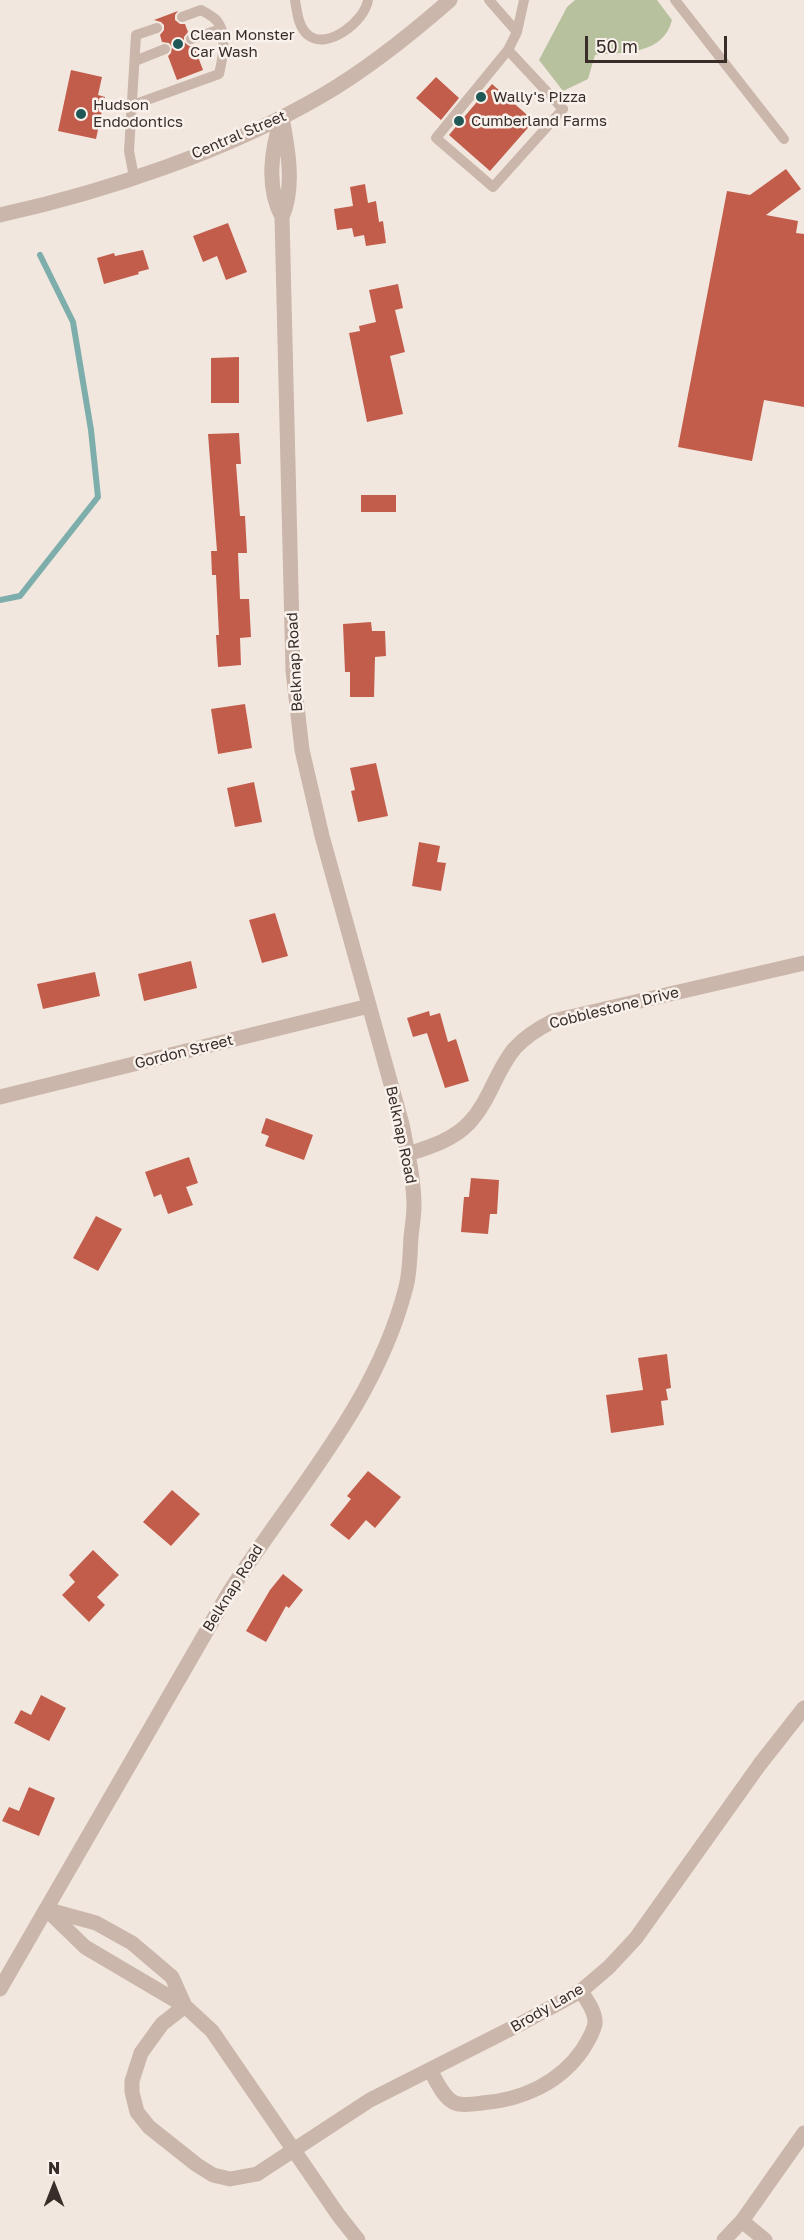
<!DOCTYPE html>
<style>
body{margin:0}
#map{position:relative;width:804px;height:2240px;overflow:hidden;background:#f2e7de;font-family:"Golos Text",sans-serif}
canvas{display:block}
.north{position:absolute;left:24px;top:2156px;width:60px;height:60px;-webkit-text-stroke:4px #f9f1eb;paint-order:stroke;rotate:0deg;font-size:16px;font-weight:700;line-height:24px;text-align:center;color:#382d29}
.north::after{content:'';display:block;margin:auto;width:21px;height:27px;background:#382d29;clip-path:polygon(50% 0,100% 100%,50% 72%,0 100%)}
.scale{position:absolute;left:585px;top:36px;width:142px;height:27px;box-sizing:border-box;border:3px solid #382d29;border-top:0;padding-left:8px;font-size:18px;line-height:21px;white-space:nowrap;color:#382d29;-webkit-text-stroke:4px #f9f1eb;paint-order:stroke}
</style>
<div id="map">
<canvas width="804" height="2240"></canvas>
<div class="north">N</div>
<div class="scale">50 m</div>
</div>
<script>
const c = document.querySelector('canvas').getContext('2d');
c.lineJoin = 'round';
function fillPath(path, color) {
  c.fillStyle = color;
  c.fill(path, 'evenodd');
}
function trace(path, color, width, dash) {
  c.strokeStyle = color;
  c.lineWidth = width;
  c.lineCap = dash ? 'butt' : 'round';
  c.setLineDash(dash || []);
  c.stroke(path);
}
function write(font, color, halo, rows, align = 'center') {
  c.font = font + ' "Golos Text",sans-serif';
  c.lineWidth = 5;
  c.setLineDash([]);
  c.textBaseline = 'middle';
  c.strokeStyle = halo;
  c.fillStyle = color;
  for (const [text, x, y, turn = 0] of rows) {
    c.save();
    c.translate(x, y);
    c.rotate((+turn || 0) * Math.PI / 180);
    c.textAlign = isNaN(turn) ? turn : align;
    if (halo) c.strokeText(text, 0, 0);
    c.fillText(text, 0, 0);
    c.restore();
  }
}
fillPath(new Path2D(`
 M 575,0 L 657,0 L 672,20 C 663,55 625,52 595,55 L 588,79 L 563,91 L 539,60 L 567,7 Z`), '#b8c19e');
trace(new Path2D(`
 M 0,600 L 20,596 L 98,497 L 91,430 L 73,322 L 40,255`), '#7eaeac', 6);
fillPath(new Path2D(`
 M 178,11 L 175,15 L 175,20 L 180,24 L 185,24 L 188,32 L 184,37 L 184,42 L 189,46 L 194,46 L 203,70 L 177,80 L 168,56 L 171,53 L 172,47 L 169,43 L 162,42 L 160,35 L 164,30 L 164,25 L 161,22 L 154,20 Z
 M 71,70 L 102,77 L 98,95 L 105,97 L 96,139 L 58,131 Z
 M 436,77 L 459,98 L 441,120 L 416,98 Z
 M 492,84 L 534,121 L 490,171 L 449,135 Z
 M 786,169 L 801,189 L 766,215 L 798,221 L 796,233 L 804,234 L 804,407 L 764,400 L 752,461 L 678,447 L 727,191 L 750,195 Z
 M 365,184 L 368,203 L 376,201 L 379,222 L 383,221 L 386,243 L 366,246 L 364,235 L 354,237 L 352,228 L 337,230 L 334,209 L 353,206 L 350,187 Z
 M 228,223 L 247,272 L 226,280 L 217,256 L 203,262 L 193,236 Z
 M 143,250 L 149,269 L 138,272 L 139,274 L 104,284 L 97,258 L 114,253 L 115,256 Z
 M 398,284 L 403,308 L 395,310 L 405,352 L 390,356 L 403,414 L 367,422 L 349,333 L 360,331 L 359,326 L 376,322 L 369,290 Z
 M 239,357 L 239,403 L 211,403 L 211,358 Z
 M 239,433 L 241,464 L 236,464 L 240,516 L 245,516 L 247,553 L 238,553 L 240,599 L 249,599 L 251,637 L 240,638 L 241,665 L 218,667 L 216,635 L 219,635 L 216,575 L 212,575 L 211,551 L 217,551 L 208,434 Z
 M 361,495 L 396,495 L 396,512 L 361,512 Z
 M 371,622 L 372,631 L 385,631 L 386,656 L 375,657 L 374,697 L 350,697 L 350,672 L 345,672 L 343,624 Z
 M 245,704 L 252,748 L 218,754 L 211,709 Z
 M 376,763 L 388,816 L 358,822 L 351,791 L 355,790 L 350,768 Z
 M 254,782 L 262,822 L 235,827 L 227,788 Z
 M 419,842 L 440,846 L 437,862 L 446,863 L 441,891 L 412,886 Z
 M 275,913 L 288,956 L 262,963 L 249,920 Z
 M 191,961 L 197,988 L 144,1001 L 138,974 Z
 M 95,972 L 100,996 L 43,1009 L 37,984 Z
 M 429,1011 L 430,1016 L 440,1013 L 448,1042 L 456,1039 L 469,1081 L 445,1088 L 427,1033 L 413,1037 L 407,1018 Z
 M 266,1118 L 313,1135 L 304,1160 L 265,1146 L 269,1136 L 261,1133 Z
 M 189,1157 L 198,1183 L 186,1187 L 193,1205 L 168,1214 L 161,1194 L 154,1197 L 145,1172 Z
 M 471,1178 L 499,1180 L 497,1214 L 490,1214 L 488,1234 L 461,1232 L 464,1197 L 469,1197 Z
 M 96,1216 L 122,1229 L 98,1271 L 73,1258 Z
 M 667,1354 L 671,1388 L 666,1389 L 668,1400 L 661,1401 L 664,1425 L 611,1433 L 606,1395 L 643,1390 L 638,1358 Z
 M 368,1471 L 401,1497 L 375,1528 L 366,1520 L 349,1540 L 330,1525 L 351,1499 L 347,1496 Z
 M 172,1490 L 200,1514 L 171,1546 L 143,1522 Z
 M 93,1550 L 119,1575 L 97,1597 L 105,1605 L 89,1622 L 62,1595 L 75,1582 L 69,1575 Z
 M 283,1574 L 303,1590 L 289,1608 L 286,1606 L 266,1642 L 246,1631 L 270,1590 Z
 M 41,1695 L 66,1708 L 49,1741 L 14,1723 L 21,1710 L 31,1715 Z
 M 29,1787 L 55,1798 L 39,1836 L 2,1821 L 9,1807 L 19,1811 Z`), '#c25d4c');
trace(new Path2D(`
 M 295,0 C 297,11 298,27 308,35 C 327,51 365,21 368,0
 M 489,0 L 517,32
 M 675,0 L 784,139
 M 191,39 L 221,29
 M 508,50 L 563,109 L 493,187 L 436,138 L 508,50 L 517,32 L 524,0
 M 135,61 L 165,49
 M 133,105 L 219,74 C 223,58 228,29 214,18 C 210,15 205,12 201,10 L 182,17
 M 134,177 L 129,151 L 136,35 L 157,28`), '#cab6aa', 10);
trace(new Path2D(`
 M 0,1097 L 369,1006
 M 408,1154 C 430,1147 453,1140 469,1123 C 490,1101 496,1070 515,1048 C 526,1036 539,1028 553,1021 L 804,963
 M 47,1910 L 85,1947 L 185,2006 L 212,2031 L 339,2216 L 358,2240
 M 49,1910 L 96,1923 L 132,1943 L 172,1977 L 185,2006
 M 185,2006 L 162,2024 L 141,2053 L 132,2081 L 132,2092 L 137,2112 L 149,2127 L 197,2165 L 213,2175 L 230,2179 L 257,2174 L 370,2100 L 524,2022 L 581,1991 L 609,1967 L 636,1938 L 760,1764 L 804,1708
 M 430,2070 C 436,2080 443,2098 455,2103 C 462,2106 474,2104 482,2103 C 522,2100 560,2083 583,2049 C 588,2041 593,2033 595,2024 C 596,2012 587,2001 581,1991
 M 742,2221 L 765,2240
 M 724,2240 L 742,2221 L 804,2133`), '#cab6aa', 15);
trace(new Path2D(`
 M 282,118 C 271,149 266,187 282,217
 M 0,215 C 108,191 227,151 323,95 C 369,68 410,35 450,0
 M 0,1989 L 228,1594 C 292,1494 376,1405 406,1287 C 410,1272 410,1253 411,1237 C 412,1227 414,1216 414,1205 C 414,1179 407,1150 402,1124 L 322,836 L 302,750 L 293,671 L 282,217 C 295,188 288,149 282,118`), '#cab6aa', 15);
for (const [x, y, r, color] of [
 [178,44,6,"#205857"],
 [481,97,6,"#205857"],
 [81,114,6,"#205857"],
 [459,121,6,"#205857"]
]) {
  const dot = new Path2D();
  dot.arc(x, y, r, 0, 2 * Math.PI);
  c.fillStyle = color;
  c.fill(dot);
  trace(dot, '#f9f1eb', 2);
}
write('15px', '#382d29', '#f9f1eb', [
 ["Clean Monster",190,35],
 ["Car Wash",190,52],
 ["Wally's Pizza",493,97],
 ["Hudson",93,105],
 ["Endodontics",93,122],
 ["Cumberland Farms",471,121]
], 'left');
write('15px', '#382d29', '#f9f1eb', [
 ["Central Street",239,135,-23],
 ["Belknap Road",295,662,-93],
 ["Cobblestone Drive",614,1008,-14],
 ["Gordon Street",184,1052,-14],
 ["Belknap Road",401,1135,78],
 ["Belknap Road",233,1588,-58],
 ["Brody Lane",547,2008,-30]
]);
</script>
